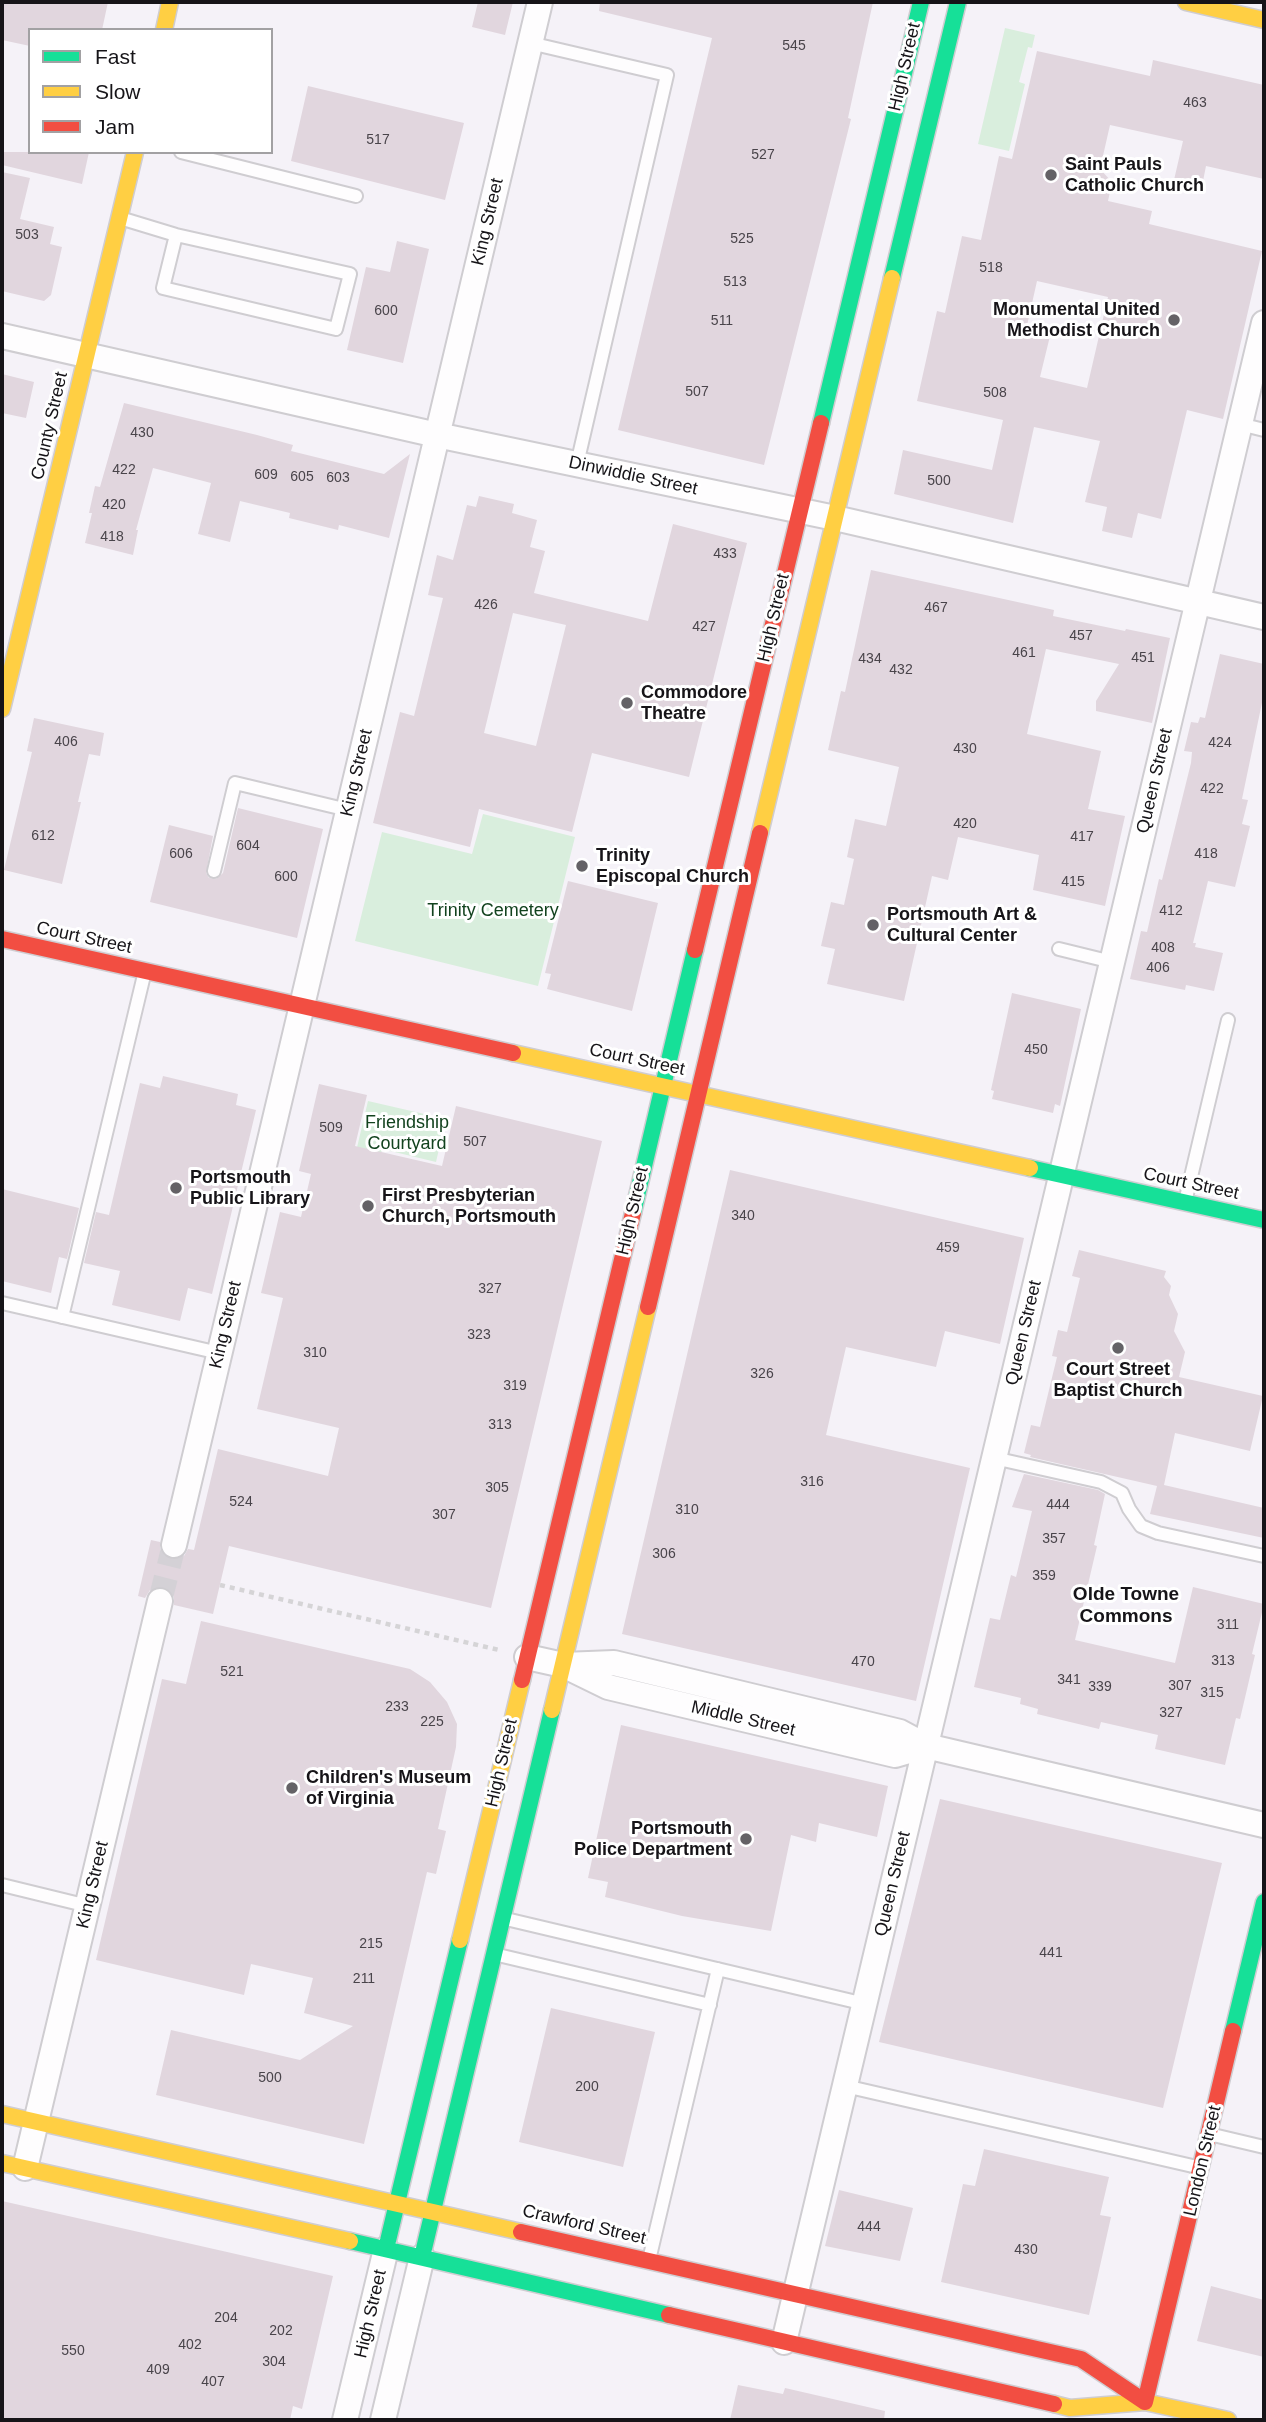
<!DOCTYPE html>
<style>
body{margin:0}
#map{position:relative;width:1266px;height:2422px;overflow:hidden;background:#f5f2f8;font-family:Arial,sans-serif}
canvas{display:block}
.frame{position:absolute;inset:0;border:4px solid #161418;pointer-events:none}
.legend{position:absolute;left:28px;top:28px;width:245px;height:126px;box-sizing:border-box;background:#fff;border:2px solid #a2a1a3;margin:0;padding:9px 12px;list-style:none;font-size:21px;color:#161418}
.legend li{display:flex;align-items:center;gap:14px;height:35px}
.legend b{width:35px;border:2px solid #a2a1a3}
</style>
<div id="map">
<canvas width="1266" height="2422"></canvas>
<div class="frame"></div>
<ul class="legend">
<li><b style="height:9px;background:#16e098"></b>Fast</li>
<li><b style="height:9px;background:#ffcf43"></b>Slow</li>
<li><b style="height:9px;background:#f24e42"></b>Jam</li>
</ul>
</div>
<script>
const c = document.querySelector('canvas').getContext('2d');
c.lineJoin = 'round';
function fillPath(path, color) {
  c.fillStyle = color;
  c.fill(path, 'evenodd');
}
function trace(path, color, width, dash) {
  c.strokeStyle = color;
  c.lineWidth = width;
  c.lineCap = dash ? 'butt' : 'round';
  c.setLineDash(dash || []);
  c.stroke(path);
}
function write(font, color, halo, rows, align = 'center') {
  c.font = font + ' Arial,sans-serif';
  c.lineWidth = 6;
  c.setLineDash([]);
  c.textBaseline = 'middle';
  c.strokeStyle = halo;
  c.fillStyle = color;
  for (const [text, x, y, turn = 0] of rows) {
    c.save();
    c.translate(x, y);
    c.rotate((+turn || 0) * Math.PI / 180);
    c.textAlign = isNaN(turn) ? turn : align;
    if (halo) c.strokeText(text, 0, 0);
    c.fillText(text, 0, 0);
    c.restore();
  }
}
fillPath(new Path2D(`
 M 1005,28 L 1035,35 L 1032,48 L 1028,47 L 1019,82 L 1025,84 L 1009,151 L 978,144 Z
 M 483,814 L 575,837 L 538,986 L 355,941 L 382,832 L 472,854 Z
 M 368,1101 L 446,1119 L 436,1162 L 382,1149 L 374,1183 L 350,1177 Z`), '#d9eedd');
fillPath(new Path2D(`
 M 2,2 L 108,2 L 102,30 L 30,30 L 30,46 L 2,40 Z
 M 478,2 L 513,2 L 505,35 L 472,27 Z
 M 600,2 L 873,2 L 848,118 L 851,119 L 764,465 L 618,430 L 712,38 L 599,11 Z
 M 1037,51 L 1150,76 L 1153,60 L 1264,85 L 1264,179 L 1206,166 L 1202,186 L 1174,180 L 1183,141 L 1110,125 L 1100,169 L 1112,182 L 1108,201 L 1152,211 L 1149,224 L 1262,251 L 1223,419 L 1187,410 L 1161,519 L 1138,513 L 1132,538 L 1102,531 L 1107,507 L 1085,502 L 1100,441 L 1034,427 L 1013,523 L 894,494 L 903,450 L 992,470 L 1003,420 L 917,401 L 937,311 L 945,313 L 962,236 L 981,240 L 999,156 L 1012,159 ZM 1037,281 L 1108,297 L 1087,388 L 1040,377 L 1050,336 L 1026,330 Z
 M 308,86 L 464,123 L 445,200 L 291,161 Z
 M 2,152 L 89,152 L 82,184 L 2,165 Z
 M 2,172 L 30,178 L 20,219 L 54,227 L 50,244 L 62,247 L 51,295 L 44,301 L 2,291 Z
 M 397,241 L 429,249 L 403,363 L 347,350 L 366,267 L 390,272 Z
 M 2,374 L 34,382 L 26,418 L 2,413 Z
 M 124,403 L 257,435 L 293,445 L 291,451 L 384,474 L 410,454 L 389,538 L 339,525 L 338,530 L 289,518 L 290,513 L 240,501 L 230,542 L 198,534 L 211,483 L 153,468 L 136,530 L 138,530 L 133,555 L 85,543 L 92,513 L 89,513 L 95,486 L 100,487 Z
 M 479,496 L 514,504 L 512,513 L 537,520 L 530,547 L 545,551 L 534,593 L 648,621 L 673,524 L 747,543 L 689,777 L 592,753 L 572,832 L 479,809 L 470,847 L 373,823 L 400,712 L 414,716 L 443,598 L 428,595 L 437,555 L 453,560 L 467,505 L 476,507 ZM 513,613 L 566,625 L 536,746 L 484,733 Z
 M 871,570 L 1054,610 L 1053,616 L 1125,631 L 1126,629 L 1170,638 L 1152,723 L 1096,711 L 1096,701 L 1119,664 L 1046,649 L 1027,734 L 1101,751 L 1088,809 L 1125,816 L 1105,906 L 1033,890 L 1039,855 L 958,837 L 948,880 L 932,876 L 904,1001 L 827,984 L 835,949 L 821,946 L 831,902 L 844,905 L 854,859 L 847,857 L 855,819 L 886,826 L 899,767 L 828,750 L 841,691 L 845,692 Z
 M 1220,654 L 1264,664 L 1264,693 L 1242,799 L 1248,800 L 1242,824 L 1250,826 L 1235,887 L 1208,881 L 1193,943 L 1196,943 L 1195,947 L 1223,953 L 1214,991 L 1186,985 L 1185,990 L 1130,979 L 1141,931 L 1147,932 L 1159,879 L 1162,880 L 1191,763 L 1192,752 L 1184,751 L 1191,722 L 1198,723 L 1200,717 L 1205,718 Z
 M 34,718 L 104,733 L 100,756 L 89,754 L 78,802 L 81,802 L 62,884 L 4,870 L 32,752 L 27,751 Z
 M 238,808 L 323,829 L 297,938 L 150,902 L 169,825 L 213,836 L 206,873 L 209,878 L 216,879 L 223,873 Z
 M 568,881 L 658,903 L 632,1011 L 547,989 L 551,974 L 545,973 Z
 M 1012,993 L 1081,1009 L 1060,1106 L 1055,1104 L 1053,1113 L 992,1099 L 994,1091 L 991,1090 Z
 M 163,1076 L 238,1094 L 236,1105 L 256,1110 L 212,1294 L 188,1288 L 180,1321 L 112,1305 L 120,1271 L 84,1263 L 96,1212 L 109,1215 L 140,1083 L 160,1088 Z
 M 319,1084 L 367,1095 L 355,1146 L 442,1166 L 456,1106 L 602,1141 L 491,1608 L 229,1546 L 213,1614 L 174,1605 L 174,1597 L 171,1591 L 163,1586 L 150,1590 L 145,1598 L 138,1596 L 151,1540 L 160,1542 L 160,1549 L 163,1555 L 171,1560 L 184,1556 L 188,1549 L 194,1550 L 218,1449 L 328,1476 L 339,1428 L 257,1409 L 283,1298 L 261,1293 L 280,1212 L 301,1217 L 311,1174 L 299,1171 Z
 M 730,1170 L 1024,1238 L 1000,1344 L 945,1331 L 936,1367 L 846,1347 L 826,1435 L 970,1468 L 916,1701 L 622,1634 Z
 M 2,1189 L 79,1208 L 67,1259 L 59,1257 L 51,1293 L 2,1281 Z
 M 1079,1250 L 1166,1271 L 1164,1277 L 1171,1286 L 1169,1295 L 1178,1314 L 1174,1331 L 1185,1352 L 1179,1377 L 1263,1396 L 1250,1451 L 1175,1433 L 1164,1485 L 1264,1508 L 1264,1538 L 1150,1514 L 1157,1486 L 1030,1457 L 1031,1455 L 1024,1453 L 1031,1425 L 1040,1427 L 1057,1357 L 1052,1356 L 1058,1330 L 1067,1332 L 1080,1278 L 1072,1276 Z
 M 1024,1474 L 1098,1490 L 1105,1494 L 1094,1545 L 1097,1546 L 1075,1640 L 1175,1663 L 1193,1587 L 1264,1604 L 1252,1654 L 1255,1655 L 1240,1719 L 1236,1718 L 1225,1765 L 1155,1749 L 1158,1735 L 1101,1722 L 1099,1729 L 1037,1714 L 1038,1709 L 1020,1704 L 1021,1698 L 974,1687 L 990,1618 L 1000,1620 L 1011,1575 L 1016,1577 L 1032,1511 L 1012,1507 Z
 M 201,1621 L 410,1669 L 430,1682 L 447,1702 L 457,1724 L 456,1747 L 438,1829 L 446,1831 L 436,1874 L 427,1872 L 364,2144 L 156,2095 L 171,2030 L 300,2060 L 353,2026 L 304,2013 L 313,1978 L 251,1964 L 244,1995 L 96,1960 L 162,1679 L 186,1684 Z
 M 621,1725 L 888,1786 L 877,1837 L 819,1823 L 816,1842 L 791,1835 L 771,1931 L 682,1916 L 605,1897 L 608,1882 L 588,1878 Z
 M 940,1799 L 1222,1863 L 1163,2108 L 879,2042 Z
 M 551,2008 L 655,2032 L 623,2167 L 519,2142 Z
 M 984,2149 L 1109,2177 L 1100,2215 L 1111,2217 L 1089,2315 L 941,2282 L 963,2184 L 975,2186 Z
 M 839,2190 L 913,2208 L 900,2261 L 825,2246 Z
 M 2,2201 L 333,2276 L 302,2409 L 293,2406 L 290,2420 L 2,2420 Z
 M 1211,2286 L 1264,2300 L 1264,2357 L 1197,2341 Z
 M 738,2385 L 783,2394 L 785,2388 L 885,2411 L 884,2420 L 730,2420 Z`), '#e1d6de');
trace(new Path2D(`
 M 160,1601 L 174,1545`), '#d4d1d6', 24, [24, 12]);
const lane = new Path2D(`
 M 530,43 L 667,75 L 577,464
 M 181,152 L 356,196
 M 120,218 L 176,235 L 350,274 L 336,329 L 163,288 L 176,235
 M 1240,424 L 1264,430
 M 214,871 L 235,783 L 348,810
 M 1059,949 L 1112,962
 M 1185,1202 L 1228,1020
 M 2,1303 L 219,1353
 M 62,1317 L 145,971
 M 994,1458 L 1101,1482 L 1122,1493 L 1129,1509 L 1141,1526 L 1158,1533 L 1264,1556
 M 2,1885 L 88,1906
 M 506,1919 L 865,2004
 M 498,1955 L 710,2005
 M 845,2086 L 1197,2167
 M 1209,2134 L 1264,2147
 M 649,2260 L 718,1969`);
const street = new Path2D(`
 M 2,336 L 437,435 L 835,518 L 1264,617
 M 174,1545 L 540,2
 M 527,1657 L 563,1665 L 608,1687 L 895,1755 L 926,1746
 M 563,1665 L 614,1663 L 900,1732 L 926,1746 L 1264,1825
 M 25,2168 L 160,1601
 M 784,2342 L 1264,323
 M 345,2420 L 386,2249
 M 383,2420 L 422,2257`);
const fast = new Path2D(`
 M 892,278 L 958,2
 M 821,423 L 921,2
 M 1030,1168 L 1264,1220
 M 633,1213 L 695,950
 M 1233,2031 L 1264,1902
 M 350,2241 L 669,2315
 M 386,2249 L 460,1940
 M 422,2257 L 552,1710`);
const slow = new Path2D(`
 M 1186,2 L 1264,20
 M 164,30 L 170,2
 M 2,709 L 135,152
 M 760,833 L 892,278
 M 513,1053 L 1030,1168
 M 552,1710 L 648,1307
 M 460,1940 L 522,1680
 M 2,2114 L 521,2232
 M 2,2163 L 350,2241
 M 1054,2404 L 1070,2408 L 1145,2402 L 1228,2420`);
const jam = new Path2D(`
 M 2,939 L 513,1053
 M 695,950 L 821,423
 M 648,1307 L 760,833
 M 522,1680 L 633,1213
 M 521,2232 L 1081,2359 L 1145,2402
 M 669,2315 L 1054,2404
 M 1145,2402 L 1233,2031`);
trace(lane, '#cfcdd1', 16);
trace(street, '#cfcdd1', 28);
trace(fast, '#cfcdd1', 19);
trace(slow, '#cfcdd1', 19);
trace(jam, '#cfcdd1', 19);
trace(new Path2D(`
 M 220,1585 L 499,1650`), '#d5d4d6', 4.5, [5, 5]);
trace(lane, '#fefdfe', 12);
trace(street, '#fefdfe', 24);
trace(fast, '#16e098', 16);
trace(slow, '#ffcf43', 16);
trace(jam, '#f24e42', 16);
for (const [x, y, r, color] of [
 [1051,175,7,"#646266"],
 [1174,320,7,"#646266"],
 [627,703,7,"#646266"],
 [582,866,7,"#646266"],
 [873,925,7,"#646266"],
 [176,1188,7,"#646266"],
 [368,1206,7,"#646266"],
 [1118,1348,7,"#646266"],
 [292,1788,7,"#646266"],
 [746,1839,7,"#646266"]
]) {
  const dot = new Path2D();
  dot.arc(x, y, r, 0, 2 * Math.PI);
  c.fillStyle = color;
  c.fill(dot);
  trace(dot, '#fff', 2.5);
}
write('14px', '#49444a', null, [
 ["545",794,46],
 ["463",1195,103],
 ["517",378,140],
 ["527",763,155],
 ["503",27,235],
 ["525",742,239],
 ["518",991,268],
 ["513",735,282],
 ["600",386,311],
 ["511",722,321],
 ["507",697,392],
 ["508",995,393],
 ["430",142,433],
 ["422",124,470],
 ["609",266,475],
 ["605",302,477],
 ["603",338,478],
 ["500",939,481],
 ["420",114,505],
 ["418",112,537],
 ["433",725,554],
 ["426",486,605],
 ["467",936,608],
 ["427",704,627],
 ["457",1081,636],
 ["461",1024,653],
 ["451",1143,658],
 ["434",870,659],
 ["432",901,670],
 ["406",66,742],
 ["424",1220,743],
 ["430",965,749],
 ["422",1212,789],
 ["420",965,824],
 ["612",43,836],
 ["417",1082,837],
 ["604",248,846],
 ["606",181,854],
 ["418",1206,854],
 ["600",286,877],
 ["415",1073,882],
 ["412",1171,911],
 ["408",1163,948],
 ["406",1158,968],
 ["450",1036,1050],
 ["509",331,1128],
 ["507",475,1142],
 ["340",743,1216],
 ["459",948,1248],
 ["327",490,1289],
 ["323",479,1335],
 ["310",315,1353],
 ["326",762,1374],
 ["319",515,1386],
 ["313",500,1425],
 ["316",812,1482],
 ["305",497,1488],
 ["524",241,1502],
 ["444",1058,1505],
 ["310",687,1510],
 ["307",444,1515],
 ["357",1054,1539],
 ["306",664,1554],
 ["359",1044,1576],
 ["311",1228,1625],
 ["313",1223,1661],
 ["470",863,1662],
 ["521",232,1672],
 ["341",1069,1680],
 ["307",1180,1686],
 ["339",1100,1687],
 ["315",1212,1693],
 ["233",397,1707],
 ["327",1171,1713],
 ["225",432,1722],
 ["215",371,1944],
 ["441",1051,1953],
 ["211",364,1979],
 ["500",270,2078],
 ["200",587,2087],
 ["444",869,2227],
 ["430",1026,2250],
 ["204",226,2318],
 ["202",281,2331],
 ["402",190,2345],
 ["550",73,2351],
 ["304",274,2362],
 ["409",158,2370],
 ["407",213,2382]
]);
write('18px', '#161418', '#fff', [
 ["High Street",905,67,-77],
 ["King Street",488,222,-77],
 ["County Street",50,426,-77],
 ["Dinwiddie Street",633,476,12],
 ["High Street",774,618,-77],
 ["King Street",357,773,-77],
 ["Queen Street",1155,781,-77],
 ["Court Street",84,938,12],
 ["Court Street",637,1060,12],
 ["Court Street",1191,1184,12],
 ["High Street",633,1211,-77],
 ["King Street",226,1325,-77],
 ["Queen Street",1024,1333,-77],
 ["Middle Street",743,1719,13],
 ["High Street",502,1763,-77],
 ["Queen Street",893,1884,-77],
 ["King Street",93,1885,-77],
 ["London Street",1203,2161,-77],
 ["Crawford Street",584,2225,13],
 ["High Street",371,2314,-77]
]);
write('bold 18px', '#161418', '#fff', [
 ["Saint Pauls",1065,165],
 ["Catholic Church",1065,186],
 ["Monumental United",1160,310,"right"],
 ["Methodist Church",1160,331,"right"],
 ["Commodore",641,693],
 ["Theatre",641,714],
 ["Trinity",596,856],
 ["Episcopal Church",596,877],
 ["Portsmouth Art &",887,915],
 ["Cultural Center",887,936],
 ["Portsmouth",190,1178],
 ["Public Library",190,1199],
 ["First Presbyterian",382,1196],
 ["Church, Portsmouth",382,1217],
 ["Court Street",1118,1370,"center"],
 ["Baptist Church",1118,1391,"center"],
 ["Children's Museum",306,1778],
 ["of Virginia",306,1799],
 ["Portsmouth",732,1829,"right"],
 ["Police Department",732,1850,"right"]
], 'left');
write('18px', '#12421e', '#fff', [
 ["Trinity Cemetery",493,911],
 ["Friendship",407,1123],
 ["Courtyard",407,1144]
]);
write('bold 19px', '#161418', '#fff', [
 ["Olde Towne",1126,1595],
 ["Commons",1126,1617]
]);
</script>
